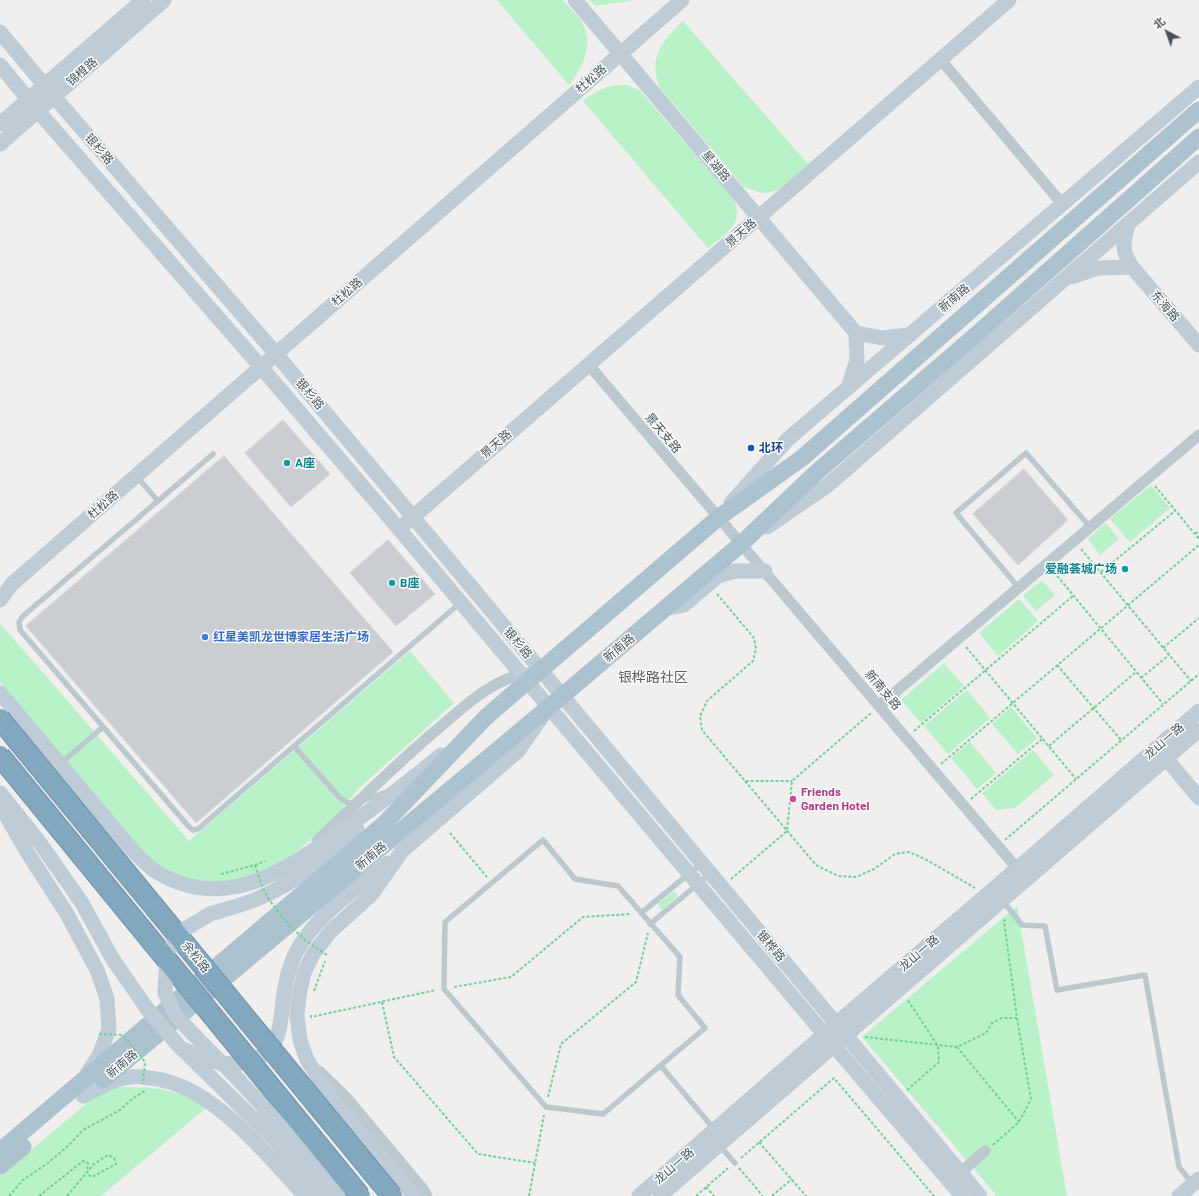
<!DOCTYPE html>
<meta charset="utf-8">
<style>
body{margin:0}
#map{position:relative;width:1199px;height:1196px;overflow:hidden;background:#f1eeee;font-family:Barlow,"Noto Sans SC",sans-serif}
canvas{display:block}
.north{position:absolute;left:1147px;top:12px;width:40px;height:40px;-webkit-text-stroke:3px #fff;paint-order:stroke;rotate:319deg;font-size:11px;font-weight:700;line-height:16px;text-align:center;color:#45545d}
.north::after{content:'';display:block;margin:auto;width:14px;height:18px;background:#45545d;clip-path:polygon(50% 0,100% 100%,50% 72%,0 100%)}
</style>
<div id="map">
<canvas width="1199" height="1196"></canvas>
<div class="north">北</div>
</div>
<script>
const c = document.querySelector('canvas').getContext('2d');
c.lineJoin = 'round';
function fillPath(path, color) {
  c.fillStyle = color;
  c.fill(path, 'evenodd');
}
function trace(path, color, width, dash) {
  c.strokeStyle = color;
  c.lineWidth = width;
  c.lineCap = dash ? 'butt' : 'round';
  c.setLineDash(dash || []);
  c.stroke(path);
}
function write(font, color, halo, rows, align = 'center') {
  c.font = font + ' Barlow,"Noto Sans SC",sans-serif';
  c.lineWidth = 3;
  c.setLineDash([]);
  c.textBaseline = 'middle';
  c.strokeStyle = halo;
  c.fillStyle = color;
  for (const [text, x, y, turn = 0] of rows) {
    c.save();
    c.translate(x, y);
    c.rotate((+turn || 0) * Math.PI / 180);
    c.textAlign = isNaN(turn) ? turn : align;
    if (halo) c.strokeText(text, 0, 0);
    c.fillText(text, 0, 0);
    c.restore();
  }
}
fillPath(new Path2D(`
 M 497,0 L 563,0 C 568,7 579,16 583,24 C 594,44 582,69 569,85 Z
 M 589,0 L 636,0 L 595,6 Z
 M 683,21 L 808,164 C 796,175 782,192 765,193 C 758,193 751,189 744,187 L 660,88 C 648,57 661,42 683,21 Z
 M 617,85 L 627,85 L 639,90 L 734,199 C 744,225 726,233 708,248 L 583,101 C 594,93 603,87 617,85 Z
 M 1151,485 L 1170,508 L 1130,542 L 1110,519 Z
 M 1106,523 L 1119,539 L 1100,555 L 1088,539 Z
 M 1042,580 L 1055,595 L 1036,611 L 1023,596 Z
 M 1019,599 L 1038,621 L 998,656 L 979,633 Z
 M 0,623 L 189,841 L 410,651 L 454,703 L 359,788 L 333,820 L 293,855 L 269,870 L 243,879 L 218,882 L 194,880 L 173,875 L 139,851 L 0,682 Z
 M 944,663 L 964,686 L 921,723 L 901,700 Z
 M 967,690 L 990,718 L 948,754 L 924,726 Z
 M 1011,707 L 1037,738 L 1018,754 L 992,724 Z
 M 970,742 L 996,773 L 977,789 L 951,758 Z
 M 1033,750 L 1054,775 L 1015,808 L 996,810 L 982,793 Z
 M 674,891 L 678,896 L 662,910 L 657,904 Z
 M 1017,906 L 1067,1196 L 997,1196 L 862,1037 Z
 M 122,1087 C 142,1087 162,1087 181,1095 C 190,1098 198,1104 206,1108 L 101,1196 L 0,1196 L 0,1176 L 100,1092 Z`), '#b9f1c8');
const building = new Path2D(`
 M 283,420 L 330,474 L 291,507 L 245,453 Z
 M 224,456 L 393,652 L 196,823 L 26,626 Z
 M 1024,469 L 1068,520 L 1018,565 L 973,514 Z
 M 388,540 L 435,594 L 396,626 L 350,573 Z`);
fillPath(building, '#caced3');
trace(building, '#d1d5da', 1);
trace(new Path2D(`
 M 1155,486 L 1199,539
 M 1195,534 L 1199,531
 M 1081,549 L 1191,681
 M 1054,572 L 1163,704
 M 1101,572 L 1175,511
 M 717,594 L 754,638 L 756,649 L 753,661 L 707,701 L 700,716 L 702,730 L 745,781 L 792,781
 M 966,647 L 1076,779
 M 1163,648 L 1199,618
 M 1057,665 L 1121,740
 M 1141,678 L 1169,655
 M 914,731 L 1073,596
 M 1049,746 L 1136,672
 M 941,764 L 1199,545
 M 745,781 L 816,865 L 838,876 L 856,877 L 874,869 L 895,854 L 909,852 L 925,859 L 975,888
 M 971,799 L 1042,739
 M 450,833 L 487,877
 M 1005,840 L 1199,674
 M 221,874 L 255,865 L 265,861
 M 731,879 L 787,831 L 792,781 L 871,713
 M 454,987 L 511,977 L 583,917 L 631,914
 M 314,991 L 325,961
 M 382,1002 L 394,1057 L 478,1154 L 535,1163
 M 311,1015 L 311,1017 L 436,990
 M 865,1037 L 957,1047 L 986,1033 L 992,1023 L 1002,1018 L 1017,1018
 M 957,1047 L 1019,1122
 M 907,1090 L 939,1062 L 938,1046 L 907,999
 M 548,1097 L 561,1044 L 636,982 L 648,933
 M 759,1142 L 806,1196
 M 993,1145 L 1019,1122 L 1031,1099 L 1017,1018 L 1004,921 L 1007,918
 M 741,1158 L 834,1078 L 934,1196
 M 739,1168 L 763,1196
 M 706,1187 L 714,1196
 M 9,1196 L 23,1180 L 48,1163 L 69,1145 L 83,1130 L 120,1110 L 132,1099 L 146,1090
 M 39,1196 L 83,1161 L 88,1163 L 87,1172
 M 67,1196 L 94,1164 L 108,1155 L 114,1158 L 116,1164 L 92,1177 L 87,1174
 M 529,1196 L 544,1115
 M 696,1196 L 728,1168
 M 772,1196 L 792,1179`), '#6fd196', 2, [3, 2]);
trace(new Path2D(`
 M 213,454 L 23,616 L 19,622 L 20,630 L 189,827 L 193,830 L 198,829 L 460,603
 M 137,477 L 158,501
 M 1019,588 L 956,513 L 1026,453 L 1090,527
 M 294,746 L 340,798 L 348,803 L 356,803 L 384,793
 M 60,764 L 103,727
 M 543,840 L 575,879 L 618,886 L 680,957 L 678,995 L 705,1028 L 603,1114 L 546,1107 L 444,989 L 445,922 Z
 M 1003,901 L 1022,925 L 1045,926 L 1057,990 L 1145,975 L 1179,1167 L 1192,1183
 M 641,913 L 701,864
 M 650,924 L 710,874
 M 661,1066 L 715,1130
 M 719,1145 L 735,1163`), '#bbc8ce', 5.5);
trace(new Path2D(`
 M 941,60 L 1063,205
 M 588,364 L 1021,873
 M 880,705 L 1199,435
 M 317,841 C 356,804 393,767 434,732 C 463,708 489,680 528,673
 M 319,1071 L 346,1097 L 423,1189 L 427,1196
 M 960,1173 L 985,1151`), '#bbc8ce', 11);
trace(new Path2D(`
 M 575,0 L 856,333
 M 0,32 L 45,86 L 276,354 L 413,517 L 980,1196
 M 0,65 L 38,111 L 261,367 L 399,529 L 824,1034 L 962,1196
 M 0,124 L 143,0
 M 0,144 L 164,0
 M 1128,224 C 1123,244 1121,249 1132,267 L 1199,345
 M 1072,277 L 1098,268 L 1132,267
 M 856,333 L 882,338 L 910,335
 M 848,388 L 857,360 L 856,333
 M 731,503 L 788,439 L 1199,87
 M 406,523 L 1009,0
 M 767,527 L 828,485 L 1199,162
 M 0,600 L 12,584 L 682,0
 M 666,608 L 684,605 L 718,576 L 735,571 L 765,571
 M 0,693 L 135,853 C 141,859 148,866 155,871 C 225,915 288,869 345,828 C 378,805 410,781 441,755
 M 1160,751 L 1199,798
 M 0,793 L 40,843
 M 0,805 L 27,852 L 67,914 L 97,970 L 107,999 L 109,1029 L 99,1056 L 88,1072
 M 210,914 C 226,909 244,905 259,898 C 297,882 328,856 357,829
 M 183,1049 C 204,1059 224,1068 247,1062 C 286,1053 279,1017 285,987 C 287,975 291,963 296,952 C 316,915 356,889 388,863
 M 83,1096 C 99,1088 113,1079 130,1077 C 136,1076 143,1077 149,1078 C 211,1083 265,1153 305,1196
 M 414,1196 L 337,1106 L 307,1060 L 300,1040 L 297,1016 L 299,995 L 304,973 L 313,954 L 330,932 L 372,894 L 402,851 L 518,751 L 542,717
 M 639,1196 L 836,1024 L 1018,868 L 1199,711
 M 660,1196 L 1199,730
 M 1179,1196 L 1199,1179`), '#bdccd6', 15);
trace(new Path2D(`
 M 103,1080 L 562,696 L 741,544 L 817,472 L 976,335 L 1199,137
 M 0,1151 L 383,825 L 486,717 L 718,518 L 802,458 L 1199,110
 M 0,1166 L 23,1147`), '#acc2cf', 17);
const highwayBridge = new Path2D(`
 M 0,719 L 392,1196
 M 0,756 L 360,1196`);
trace(highwayBridge, '#6e93ac', 22, []);
trace(new Path2D(`
 M 255,865 C 259,878 263,891 271,902 C 286,924 305,942 327,955
 M 99,1034 L 123,1035 L 145,1062 L 143,1084`), '#6fd196', 2, [3, 2]);
trace(new Path2D(`
 M 40,843 L 82,903 L 112,958 L 148,1010 L 179,1046 L 275,1140 L 321,1195
 M 210,914 L 185,929 L 167,953 L 165,993 L 176,1016 L 197,1038 L 237,1078 L 286,1132 L 338,1196`), '#bdccd6', 15);
trace(highwayBridge, '#82a8c0', 20);
for (const [x, y, r, color] of [
 [751,448,4,"#1a4fb4"],
 [287,463,4,"#0f9aa8"],
 [1125,569,4,"#0f9aa8"],
 [392,583,4,"#0f9aa8"],
 [205,637,4,"#3f7fe0"],
 [793,799,4,"#d1479c"]
]) {
  const dot = new Path2D();
  dot.arc(x, y, r, 0, 2 * Math.PI);
  c.fillStyle = color;
  c.fill(dot);
  trace(dot, '#fff', 1.5);
}
write('12px', '#45545d', '#fff', [
 ["锦橙路",82,72,-41],
 ["杜松路",591,79,-41],
 ["银杉路",99,149,49],
 ["星湖路",716,166,50],
 ["景天路",741,233,-41],
 ["杜松路",347,292,-41],
 ["新南路",954,298,-40],
 ["东海路",1165,306,49],
 ["银杉路",310,394,50],
 ["景天支路",663,433,50],
 ["景天路",496,444,-41],
 ["杜松路",103,505,-41],
 ["银杉路",518,643,50],
 ["新南路",619,648,-40],
 ["新南支路",883,690,50],
 ["龙山一路",1164,741,-41],
 ["新南路",371,856,-40],
 ["银桦路",771,946,50],
 ["龙山一路",919,953,-41],
 ["余松路",196,957,51],
 ["新南路",122,1064,-40],
 ["龙山一路",674,1166,-41]
]);
write('bold 12px', '#164399', '#fff', [
 ["北环",759,448]
], 'left');
write('bold 12px', '#0d838f', '#fff', [
 ["A座",295,463],
 ["爱融荟城广场",1117,569,"right"],
 ["B座",400,583]
], 'left');
write('bold 12px', '#366cbe', '#fff', [
 ["红星美凯龙世博家居生活广场",213,637]
], 'left');
write('bold 12px', '#b23c85', '#fff', [
 ["Friends",801,792],
 ["Garden Hotel",801,806]
], 'left');
write('14px', '#5a5f63', '#fff', [
 ["银桦路社区",653,677]
]);
</script>
